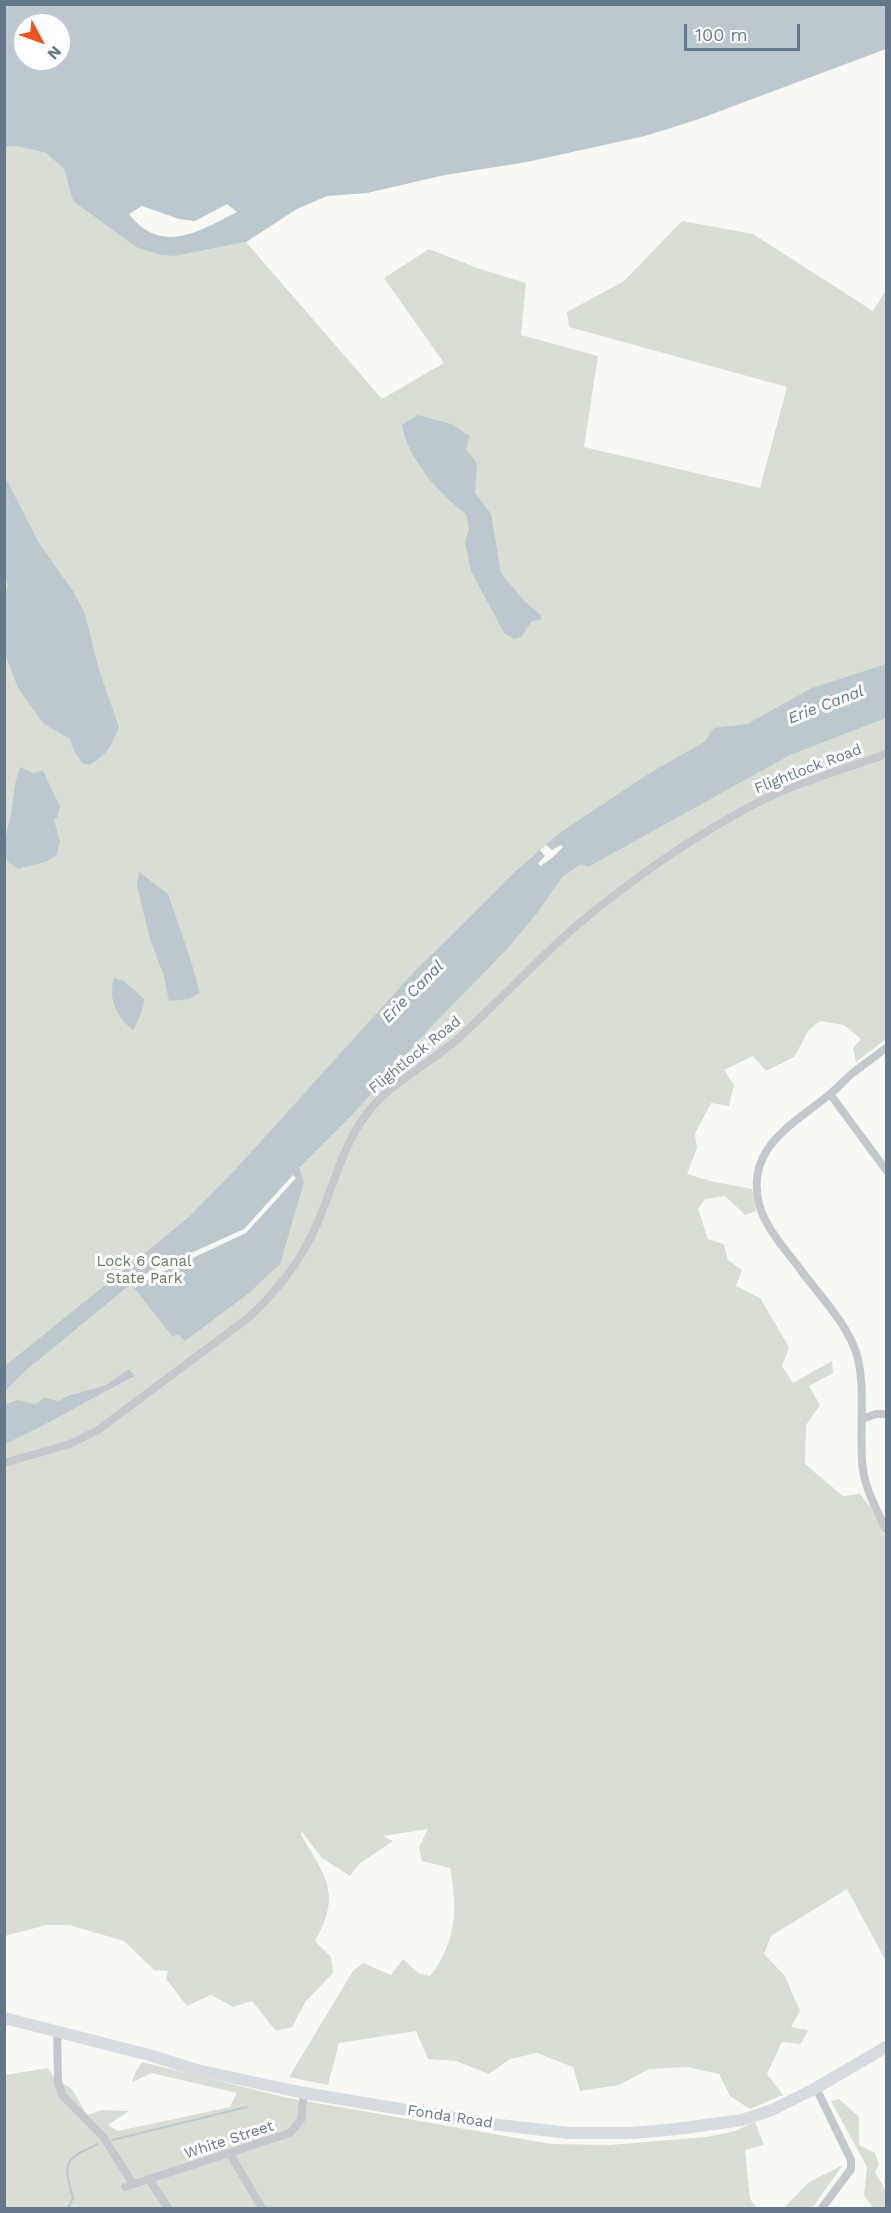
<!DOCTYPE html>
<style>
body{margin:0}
#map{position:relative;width:891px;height:2213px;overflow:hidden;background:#f8f9f5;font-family:"Work Sans",sans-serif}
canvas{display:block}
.frame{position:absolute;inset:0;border:6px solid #657889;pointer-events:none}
.north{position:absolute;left:12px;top:12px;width:60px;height:60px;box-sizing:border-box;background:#fff;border:2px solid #c1c9d0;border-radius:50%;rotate:131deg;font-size:16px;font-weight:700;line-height:24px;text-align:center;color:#657889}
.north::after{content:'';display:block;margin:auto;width:21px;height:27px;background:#f2521c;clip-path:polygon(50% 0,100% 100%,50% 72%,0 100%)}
.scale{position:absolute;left:684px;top:24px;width:116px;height:27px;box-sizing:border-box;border:3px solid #657889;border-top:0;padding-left:8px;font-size:18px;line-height:21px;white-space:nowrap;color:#657889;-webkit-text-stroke:4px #fff;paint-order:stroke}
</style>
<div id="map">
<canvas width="891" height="2213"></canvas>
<div class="frame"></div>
<div class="north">N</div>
<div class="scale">100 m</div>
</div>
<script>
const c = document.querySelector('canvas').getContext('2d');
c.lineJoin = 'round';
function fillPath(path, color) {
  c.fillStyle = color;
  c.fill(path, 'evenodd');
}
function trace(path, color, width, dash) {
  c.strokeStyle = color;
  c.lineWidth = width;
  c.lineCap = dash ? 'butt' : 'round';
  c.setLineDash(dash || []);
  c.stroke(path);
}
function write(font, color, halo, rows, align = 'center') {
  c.font = font + ' "Work Sans",sans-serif';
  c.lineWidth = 6;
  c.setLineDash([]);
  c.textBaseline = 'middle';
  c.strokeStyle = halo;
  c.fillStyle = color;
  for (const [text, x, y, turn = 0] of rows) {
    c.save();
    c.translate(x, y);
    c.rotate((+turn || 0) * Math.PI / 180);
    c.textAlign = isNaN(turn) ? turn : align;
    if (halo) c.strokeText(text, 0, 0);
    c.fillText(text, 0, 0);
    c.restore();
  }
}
fillPath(new Path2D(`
 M 16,146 L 46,153 L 64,169 L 73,201 L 176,256 L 246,242 L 382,399 L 444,363 L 384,278 L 429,249 L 480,269 L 526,283 L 521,335 L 598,356 L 584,447 L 760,488 L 787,387 L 569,327 L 567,312 L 624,281 L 682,221 L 753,234 L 873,311 L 886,290 L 886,1039 L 856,1062 L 853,1048 L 861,1039 L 844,1025 L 820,1021 L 809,1030 L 794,1057 L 766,1071 L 753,1056 L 724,1070 L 734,1085 L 729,1106 L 711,1103 L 695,1134 L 697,1148 L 687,1174 L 710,1181 L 752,1189 L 756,1211 L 745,1215 L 725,1196 L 705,1199 L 698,1209 L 708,1239 L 724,1244 L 728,1260 L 742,1270 L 736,1286 L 760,1298 L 789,1347 L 782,1366 L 793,1383 L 832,1361 L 833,1373 L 809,1386 L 820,1405 L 806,1425 L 805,1464 L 843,1496 L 860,1494 L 871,1508 L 886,1537 L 886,1961 L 847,1889 L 771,1936 L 764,1954 L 785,1976 L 800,2011 L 791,2027 L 808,2030 L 801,2044 L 782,2042 L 767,2074 L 783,2095 L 750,2109 L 730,2096 L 719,2074 L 687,2067 L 649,2069 L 619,2085 L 580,2091 L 573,2067 L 537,2053 L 510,2059 L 489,2074 L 456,2061 L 428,2059 L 416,2031 L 339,2043 L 328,2085 L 289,2077 L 353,1971 L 363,1963 L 391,1975 L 403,1959 L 418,1973 L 430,1976 C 456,1944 458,1908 450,1868 L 422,1861 L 419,1847 L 428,1829 L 383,1836 L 393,1841 L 359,1864 L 350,1876 L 322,1858 L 302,1832 L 301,1835 C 326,1877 342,1894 315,1941 L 331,1957 L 333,1973 L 306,2001 L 292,2027 L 276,2031 L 252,2001 L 233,2007 L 211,1995 L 187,2006 L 166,1979 L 168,1971 L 154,1970 L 124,1941 L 69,1925 L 46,1925 L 5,1936 L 5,147 Z
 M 142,2062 L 288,2098 L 551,2144 L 610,2145 L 707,2137 L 735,2131 L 755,2122 L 764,2145 L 745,2150 L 750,2199 L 757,2208 L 5,2208 L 5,2075 L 48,2068 L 54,2078 L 72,2089 L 87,2115 L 102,2110 L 129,2111 L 108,2125 L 118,2131 L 230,2107 L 237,2093 L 152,2073 L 132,2082 L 135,2073 Z
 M 839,2099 L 859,2117 L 859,2145 L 875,2153 L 879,2164 L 875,2172 L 886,2191 L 886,2208 L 873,2208 L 864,2195 L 867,2167 L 831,2101 Z
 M 843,2165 L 812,2208 L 784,2208 L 809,2182 Z`), '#d8ded4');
fillPath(new Path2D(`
 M 5,4 L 886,5 L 886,49 L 699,119 L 645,136 L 527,162 L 445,175 L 367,193 L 327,196 L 297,209 L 246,242 L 176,256 L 161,255 L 138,248 L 73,201 L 64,169 L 46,153 L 16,146 L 5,147 ZM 24,24 L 60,24 L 60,60 L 24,60 ZM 227,204 L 237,212 C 200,231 161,256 129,214 L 142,206 L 179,219 L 195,221 Z
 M 418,415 L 451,424 L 470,436 L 466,449 L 477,464 L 475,493 L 491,514 L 501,573 L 525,602 L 541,615 L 541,620 L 532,621 L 521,637 L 514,639 L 504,633 L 471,571 L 465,542 L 469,529 L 466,514 C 439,494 408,459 402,425 Z
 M 5,477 L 39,543 L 73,591 L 85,614 L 99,670 L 119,727 C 112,744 106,757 89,765 L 82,763 L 73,749 L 70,739 L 44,724 L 18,688 L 5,654 L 5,594 L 8,586 L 4,574 Z
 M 886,664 L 886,718 L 790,755 L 588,867 L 581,864 L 562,877 L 537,913 L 507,949 L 431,1027 L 352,1115 L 299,1168 L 304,1182 L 280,1264 L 249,1293 L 185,1341 L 178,1334 L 173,1337 L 131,1284 L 25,1371 L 5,1391 L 5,1366 L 189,1217 L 235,1170 L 414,972 L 517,870 L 561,832 L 653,771 L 704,742 L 714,728 L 747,724 L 812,688 Z
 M 20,767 L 33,773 L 43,771 L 60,807 L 58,816 L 54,820 L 60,842 L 56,856 L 45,862 L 18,869 L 7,861 C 3,843 7,831 11,814 C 14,797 14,782 20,767 Z
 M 139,872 L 168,894 L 191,961 L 200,993 L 189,999 L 169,1001 L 164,976 L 150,939 L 137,886 Z
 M 114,978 L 124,981 L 144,999 C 144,1007 138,1023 133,1030 C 116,1016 108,1000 114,978 Z
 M 129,1369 L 135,1376 C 91,1398 49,1424 5,1444 L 5,1405 L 17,1400 L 35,1404 L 45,1398 L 59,1401 L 68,1396 L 106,1385 Z`), '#bcc8ce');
fillPath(new Path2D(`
 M 546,845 L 552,850 L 561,845 L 563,847 L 552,858 L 540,866 L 538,863 L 545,856 L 540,850 Z
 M 293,1175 L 296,1178 L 246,1233 L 152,1277 L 135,1288 L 132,1284 L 149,1272 L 244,1229 Z`), '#f8f9f5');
trace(new Path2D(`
 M 112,2140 L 247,2107
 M 68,2208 L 73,2198 C 63,2162 63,2160 98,2144`), '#bcc8ce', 2);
trace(new Path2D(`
 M 886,1048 C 876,1056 864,1064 854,1072 C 845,1079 838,1088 830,1094 C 794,1124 745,1147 759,1204 C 766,1230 788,1252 803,1273 C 821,1297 846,1323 856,1352 C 867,1386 858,1435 863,1470 C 866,1490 877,1511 886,1529
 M 830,1094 L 886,1170
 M 862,1419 L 876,1414 L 886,1414
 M 4,1463 L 70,1444 L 98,1430 L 248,1318 C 277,1291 301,1262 317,1224 C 334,1185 344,1139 373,1106 C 396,1080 435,1060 461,1036 C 500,1000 536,961 576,926 C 631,880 692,837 755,804 C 797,782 843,770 886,754
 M 57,2030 L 58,2082 L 62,2095 L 104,2138 L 133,2184
 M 816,2088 L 851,2160 L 851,2169 L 822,2208
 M 230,2154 L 262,2208
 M 149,2179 L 168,2208
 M 125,2187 L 290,2133 L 301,2120 L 304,2093`), '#c3c8cc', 8);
trace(new Path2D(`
 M 4,2018 L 149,2055 L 197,2070 L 304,2093 L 491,2124 L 569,2133 L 633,2133 L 676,2129 L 742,2120 L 772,2110 L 816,2088 L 886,2047`), '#d6dce0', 12);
write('15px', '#657889', '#fff', [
 ["Flightlock Road",808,769,-21],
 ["Flightlock Road",415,1055,-39],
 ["Fonda Road",450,2117,9],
 ["White Street",229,2140,-18]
]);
write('15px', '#657a60', '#fff', [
 ["Lock 6 Canal",144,1262],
 ["State Park",144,1279]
]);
write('italic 16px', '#617a84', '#fff', [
 ["Erie Canal",826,705,-21],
 ["Erie Canal",413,992,-45]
]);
</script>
